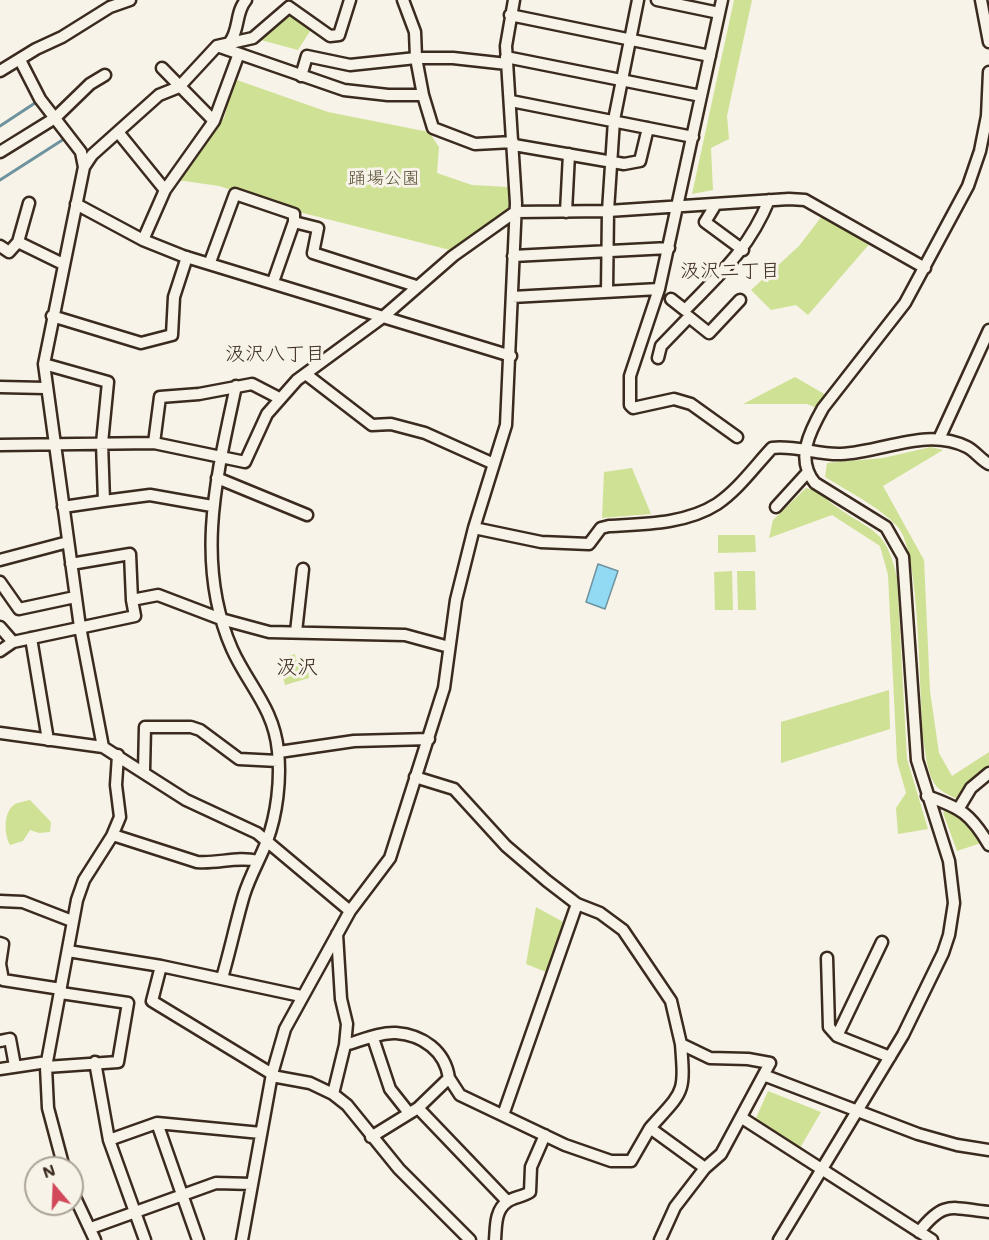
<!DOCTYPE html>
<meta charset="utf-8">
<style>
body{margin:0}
#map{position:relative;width:989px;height:1240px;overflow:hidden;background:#f7f3e8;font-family:Mali,sans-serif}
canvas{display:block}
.north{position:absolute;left:24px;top:1156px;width:60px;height:60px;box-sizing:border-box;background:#f7f3e8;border:2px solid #aca397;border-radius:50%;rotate:341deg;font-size:16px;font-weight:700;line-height:24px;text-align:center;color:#3b2a1e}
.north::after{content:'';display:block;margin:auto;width:21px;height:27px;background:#d1495b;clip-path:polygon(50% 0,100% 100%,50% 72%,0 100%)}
</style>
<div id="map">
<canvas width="989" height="1240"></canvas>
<div class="north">N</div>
</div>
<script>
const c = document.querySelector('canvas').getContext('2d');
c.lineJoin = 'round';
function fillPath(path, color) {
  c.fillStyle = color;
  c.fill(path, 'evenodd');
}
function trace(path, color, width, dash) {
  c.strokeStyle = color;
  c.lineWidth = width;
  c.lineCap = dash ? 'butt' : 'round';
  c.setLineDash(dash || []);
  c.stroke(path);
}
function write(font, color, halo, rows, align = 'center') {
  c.font = font + ' Mali,"Klee One",sans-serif';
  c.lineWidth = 6;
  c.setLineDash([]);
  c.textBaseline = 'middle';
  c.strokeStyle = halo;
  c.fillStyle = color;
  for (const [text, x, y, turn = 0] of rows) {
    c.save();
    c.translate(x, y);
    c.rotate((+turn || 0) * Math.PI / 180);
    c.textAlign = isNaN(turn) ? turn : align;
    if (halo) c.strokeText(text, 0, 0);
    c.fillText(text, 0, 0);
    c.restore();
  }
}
fillPath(new Path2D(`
 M 734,0 L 752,0 L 727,116 L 729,139 L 711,148 L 713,190 L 692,194 Z
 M 289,12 L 312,28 L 298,50 L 257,39 Z
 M 234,79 L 328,112 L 429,132 L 439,147 L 437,173 L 472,185 L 509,187 L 511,209 L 454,251 L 303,213 L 219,186 L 177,180 L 224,118 Z
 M 822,216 L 872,241 L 808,315 L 796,305 L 771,310 L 751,290 L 799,246 Z
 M 795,377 L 826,395 L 817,408 L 807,404 L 743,404 Z
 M 931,447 L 943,450 L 883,486 L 924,560 L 930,691 L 939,753 L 952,776 L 989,752 L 989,766 L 969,783 L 957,799 C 951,796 942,792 937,787 C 928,777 926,757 924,744 C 918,700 922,552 897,526 C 878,506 849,492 825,477 L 827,463 L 883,458 Z
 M 632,468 L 651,514 L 602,518 L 604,472 Z
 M 806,488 C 819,490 827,501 838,508 C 874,533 886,529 897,577 L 907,759 L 928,829 L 898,834 L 896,808 L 906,793 L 897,761 L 888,575 L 880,546 L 832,515 L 769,538 L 773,520 Z
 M 718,535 L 755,535 L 756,552 L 718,553 Z
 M 732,571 L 733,610 L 715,610 L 714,572 Z
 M 737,571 L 755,571 L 756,610 L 738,610 Z
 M 295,654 L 296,660 L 307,658 L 309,678 L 285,685 L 278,660 Z
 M 889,690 L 890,729 L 781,763 L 781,722 Z
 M 30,800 L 51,822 L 50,832 L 39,833 L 30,830 L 23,841 L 10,845 C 4,834 3,812 15,804 C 19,802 26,801 30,800 Z
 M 946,809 C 963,816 972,827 981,843 L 957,851 L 943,813 Z
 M 536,907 L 565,923 L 546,972 L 526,964 Z
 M 768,1091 L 821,1112 L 800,1148 L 756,1118 Z`), '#cfe195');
const water = new Path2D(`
 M 598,564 L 618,571 L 605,609 L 586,602 Z`);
fillPath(water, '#92d9f4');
trace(water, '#6f939e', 1.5);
trace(new Path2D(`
 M 0,126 L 35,103
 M 0,180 L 64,139`), '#6f939e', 3);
const minor = new Path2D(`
 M 657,0 L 719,13
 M 722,0 L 659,289 L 630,376 L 630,405 L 633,408 L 674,399 L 691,404 L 737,437
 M 981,0 L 989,42
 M 510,15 L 710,56
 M 230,42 C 240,28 235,13 246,0
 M 217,46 L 344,90 L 388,95 L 423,95 L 416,58 L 453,58 L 507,64
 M 506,57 L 701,96
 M 20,60 L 40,99 L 81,152 L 84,167
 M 162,68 L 214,121
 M 0,71 L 36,49 L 62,37 L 110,7 L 130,0
 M 301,76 L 307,56 L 350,65 L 416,58 L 415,32 L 403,0
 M 423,95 L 433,128 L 475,144 L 513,142
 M 511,101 L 693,137
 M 118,132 L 165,190
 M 514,145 L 624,164 L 640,161 L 648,128
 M 0,152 L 55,118 L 90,84 L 105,75
 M 76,204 L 143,240 L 183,256 L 511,356
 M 716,204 L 705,222 L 743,250
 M 566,212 L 569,154
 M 294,222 L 318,228 L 313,253 L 416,286
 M 143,240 L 165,190 L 214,121 L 238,56
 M 18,242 L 29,203
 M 0,246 L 9,252 L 18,242 L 63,264
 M 513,256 L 669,248
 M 210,262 L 235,194 L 294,214 L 294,222 L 273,282
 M 607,291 L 608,211 L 614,120 L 638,0
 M 512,297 L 659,289
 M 671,299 L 685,310 C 720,274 749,249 769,200
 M 52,316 L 141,343 L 172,335 L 174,297 L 187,257
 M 658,358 L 661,346 L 689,317 L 709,333 L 740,300
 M 44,364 L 108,382 L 102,443 L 104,501 L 150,495 L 212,506
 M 307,375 L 372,425 L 391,424 L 425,433 L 494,464
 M 0,387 L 45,388
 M 939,439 L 989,330
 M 154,443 L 160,397 L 199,394 L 252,384 L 279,398
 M 0,445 L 154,443 L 245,462 L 267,414 L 297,380 L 383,317 L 453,256 L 515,212 L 608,211 L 789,199 L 805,200 L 925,268
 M 217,478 L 307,515
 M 63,507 L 104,501
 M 776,507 L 807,473
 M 474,528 L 541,542 L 589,544 L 601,528 L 609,526 C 644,524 686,524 717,504 C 738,490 755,466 772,448 C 795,445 818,455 841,454 C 884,452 926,427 967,447 C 975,451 981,460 989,464
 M 0,560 L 68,542
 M 71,564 L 130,554 L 132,600
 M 0,582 L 19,609 L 75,597
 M 0,627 L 13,642
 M 296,632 L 303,569
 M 31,638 L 48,740
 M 0,651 L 13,642 L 135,616 L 132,600 L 158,595 L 221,619 L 269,632 L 405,635 L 449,647
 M 0,733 L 103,747 L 186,800 L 257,833 L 350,911
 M 103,747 L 80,627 L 44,364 L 84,167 L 92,155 L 159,95 L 179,87 L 217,46 L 253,38 L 289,7 L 330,36 L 339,35 L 350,0
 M 279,752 L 354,741 L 429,739
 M 144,771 L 145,727 L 191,727 L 200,730 L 239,759 L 278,761
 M 415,777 L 454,789 L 506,846 L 547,881 L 577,904 L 600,913 L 623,930 L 671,1001 L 681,1044 L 710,1058 L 748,1059 L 770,1063 L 721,1154 L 705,1168 L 675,1207 L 660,1240
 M 927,796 C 961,808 971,814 989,845
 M 959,808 L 971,788 L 989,773
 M 113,835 L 197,862 C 218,864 236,856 258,861
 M 0,901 L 23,902 L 72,921
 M 0,943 L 3,944 L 0,964 L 3,980 L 61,989
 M 68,951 L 161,966 L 301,996
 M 827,958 L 829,1027 L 837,1036 L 890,1057
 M 161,966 L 152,1001 L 272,1074
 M 222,978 C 230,951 236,922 244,895 C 250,876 260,859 267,841 C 277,814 281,780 278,751 C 274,708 248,685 232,649 C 194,562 217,475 236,386
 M 837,1036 L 882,942
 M 373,1038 L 390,1089 L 409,1113
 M 0,1041 L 10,1039 L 15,1066
 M 345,1045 C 360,1041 380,1032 396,1033 C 423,1035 445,1051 449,1078
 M 95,1062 L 109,1140 L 145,1240
 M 46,1067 L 118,1062 L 128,1003 L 61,993
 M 0,1069 L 47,1062
 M 272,1076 L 310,1083 L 333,1094 L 347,1105 L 399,1169 L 470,1240
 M 766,1076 L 918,1134 L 957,1145 L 989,1150
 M 333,1094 L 345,1045 L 347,1024 L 341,999 L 337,934
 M 418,1108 L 507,1201
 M 503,1115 L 577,904
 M 742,1118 L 932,1240
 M 157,1123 L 198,1240
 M 650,1128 C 684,1090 685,1095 681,1044
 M 371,1137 L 418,1108 L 449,1078 L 460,1095 L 565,1145 L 611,1161 L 631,1161 L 650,1128 L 705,1168
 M 109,1140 L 157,1123 L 261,1133
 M 64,1168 L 48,1108 L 46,1067 L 77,900 L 84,880 L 112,836 L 120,817 L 116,785 L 118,755
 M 72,1191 L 95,1240
 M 91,1228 L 216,1183 L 252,1184
 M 919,1232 C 944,1200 951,1208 989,1212
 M 242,1240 L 272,1074 L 285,1029 L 350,911 L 390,858 L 444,688 L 456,600 L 474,528 L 506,425 L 516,203 L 506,46 L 514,0
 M 495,1240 C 496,1227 495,1210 507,1202 C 513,1197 523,1197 530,1192 L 531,1167 L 545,1135
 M 779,1240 L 903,1035 L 943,953 L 949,935 L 954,903 L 949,861 L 917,760 L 903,557 L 886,527 L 815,483 C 795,459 810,431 823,408 L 905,303 L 968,186 L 980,151 L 987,116 L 989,72`);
trace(minor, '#3b2a1e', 15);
trace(minor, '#f7f3e8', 10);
write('18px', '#594f36', '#f7f3e8', [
 ["踊場公園",384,178]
]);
write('20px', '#3b2a1e', '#f7f3e8', [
 ["汲沢二丁目",730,271],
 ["汲沢八丁目",275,354]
]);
write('21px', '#3b2a1e', '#f7f3e8', [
 ["汲沢",297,668]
]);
</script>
